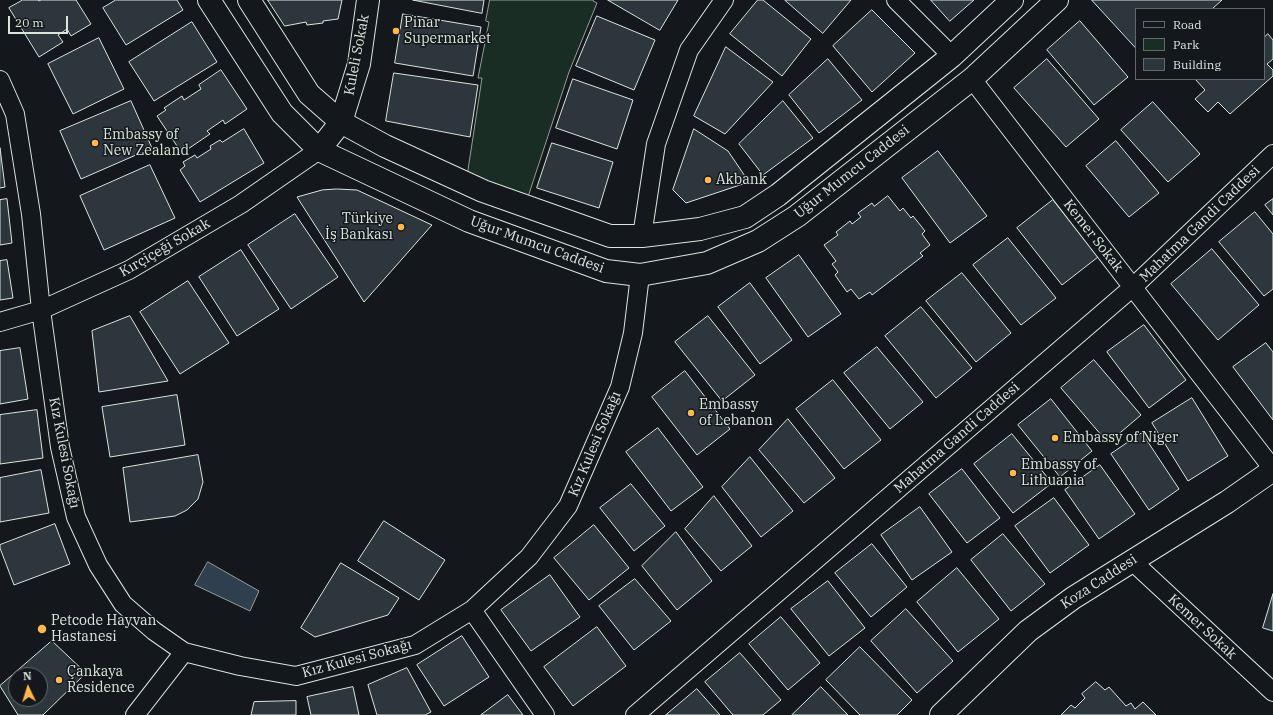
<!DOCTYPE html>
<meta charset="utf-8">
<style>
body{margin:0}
#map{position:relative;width:1273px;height:715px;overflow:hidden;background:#14181c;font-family:"IBM Plex Serif",serif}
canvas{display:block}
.legend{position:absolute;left:1135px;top:8px;width:130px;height:72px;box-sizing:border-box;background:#14181c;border:1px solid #626a69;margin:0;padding:5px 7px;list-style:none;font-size:12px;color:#d8e6dc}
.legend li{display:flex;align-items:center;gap:8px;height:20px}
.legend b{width:20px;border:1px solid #626a69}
.north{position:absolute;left:8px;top:667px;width:40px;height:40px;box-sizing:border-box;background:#14181c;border:1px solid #626a69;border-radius:50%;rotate:356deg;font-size:11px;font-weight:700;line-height:16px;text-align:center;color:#d8e6dc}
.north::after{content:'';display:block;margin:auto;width:14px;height:18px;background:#ffb74d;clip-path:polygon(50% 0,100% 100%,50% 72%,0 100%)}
.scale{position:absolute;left:8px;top:16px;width:60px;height:18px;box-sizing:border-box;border:2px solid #d8e6dc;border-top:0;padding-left:5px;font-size:12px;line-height:14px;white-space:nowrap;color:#d8e6dc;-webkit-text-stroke:3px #14181c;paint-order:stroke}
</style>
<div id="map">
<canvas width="1273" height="715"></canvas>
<ul class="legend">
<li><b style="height:5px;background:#14181c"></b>Road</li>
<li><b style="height:11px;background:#1a2d24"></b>Park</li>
<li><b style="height:11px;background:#2c363c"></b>Building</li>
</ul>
<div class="north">N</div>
<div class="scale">20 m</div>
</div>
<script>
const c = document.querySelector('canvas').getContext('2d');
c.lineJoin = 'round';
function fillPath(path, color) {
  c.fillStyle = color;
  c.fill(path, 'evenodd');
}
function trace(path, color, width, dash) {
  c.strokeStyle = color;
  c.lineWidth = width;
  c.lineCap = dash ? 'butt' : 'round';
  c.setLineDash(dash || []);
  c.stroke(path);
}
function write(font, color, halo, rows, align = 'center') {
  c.font = font + ' "IBM Plex Serif",serif';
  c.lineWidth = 3;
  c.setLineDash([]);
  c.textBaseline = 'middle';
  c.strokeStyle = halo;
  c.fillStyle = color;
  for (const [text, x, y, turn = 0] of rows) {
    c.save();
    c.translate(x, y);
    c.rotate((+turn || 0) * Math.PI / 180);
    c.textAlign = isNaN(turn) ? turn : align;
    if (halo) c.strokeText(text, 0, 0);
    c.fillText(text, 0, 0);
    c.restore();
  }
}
const green = new Path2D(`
 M 490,0 L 593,0 L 593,1 L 597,3 L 569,72 L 525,206 L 466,183 L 482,78 L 478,78 L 489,22 L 486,21 Z`);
fillPath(green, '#1a2d24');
trace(green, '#939e99', 1);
const water = new Path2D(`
 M 208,562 L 259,591 L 250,611 L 195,585 Z`);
fillPath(water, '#2f3f4d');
trace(water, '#939e99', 1);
const building = new Path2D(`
 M 23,0 L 38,0 L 39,1 L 41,0 L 76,0 L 91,24 L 71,36 L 67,29 L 58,35 L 63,42 L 39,57 L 9,8 Z
 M 116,0 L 177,0 L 183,10 L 126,45 L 103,8 Z
 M 268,0 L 342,0 L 338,19 L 323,21 L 323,23 L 307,25 L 306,22 L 285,26 Z
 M 413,0 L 484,0 L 482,13 Z
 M 608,0 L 678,0 L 660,30 Z
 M 758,0 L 763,0 L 811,39 L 782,76 L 730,34 Z
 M 785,0 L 851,0 L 823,33 Z
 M 931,0 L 974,0 L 950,21 Z
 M 1092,0 L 1222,0 L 1212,9 L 1136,9 L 1136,48 Z
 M 872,10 L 915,53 L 872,92 L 833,46 Z
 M 403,14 L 481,27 L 473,76 L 395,63 Z
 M 597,16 L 655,40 L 634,90 L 576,66 Z
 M 1080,21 L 1128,77 L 1094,105 L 1047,50 Z
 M 192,22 L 217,62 L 154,101 L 129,62 Z
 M 1268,34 L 1273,40 L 1273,59 L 1267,64 L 1273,70 L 1273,76 L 1230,114 L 1218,102 L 1208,112 L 1195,99 L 1205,90 L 1195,79 L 1264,79 L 1264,38 Z
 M 99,38 L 124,89 L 73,114 L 48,64 Z
 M 726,47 L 773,82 L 725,134 L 694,116 Z
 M 828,59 L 862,100 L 819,133 L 789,95 Z
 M 1047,59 L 1099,119 L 1066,147 L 1014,88 Z
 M 221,70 L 247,109 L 225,124 L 223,120 L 207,131 L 210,134 L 188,149 L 185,145 L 179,149 L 157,116 L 166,110 L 164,108 L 182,96 L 184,100 L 201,89 L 199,85 Z
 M 394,73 L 478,85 L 470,137 L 386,121 Z
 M 573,79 L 633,100 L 617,149 L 556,128 Z
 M 131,101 L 152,148 L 81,179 L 60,131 Z
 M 783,101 L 813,138 L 763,175 L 739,144 Z
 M 1153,102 L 1200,154 L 1168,182 L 1121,130 Z
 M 244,129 L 264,163 L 200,202 L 180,170 L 185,166 L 183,162 L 195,155 L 197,158 L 211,149 L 210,146 L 220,140 L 222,142 Z
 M 694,129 L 728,151 L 749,182 L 686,203 L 673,190 Z
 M 1116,141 L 1159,193 L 1129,217 L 1086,166 Z
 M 552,143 L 613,162 L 599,208 L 537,188 Z
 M 0,148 L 5,187 L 0,188 Z
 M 938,151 L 987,216 L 950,243 L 902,178 Z
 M 150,165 L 175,218 L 104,250 L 80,196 Z
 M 337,189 L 357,190 L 432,225 L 364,302 L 297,197 L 322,190 Z
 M 888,196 L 900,211 L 903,208 L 911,218 L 913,216 L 925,231 L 922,234 L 930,245 L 920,253 L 923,256 L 872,295 L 870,292 L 859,299 L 851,289 L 847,292 L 835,275 L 838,272 L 832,264 L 836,261 L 824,245 L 838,235 L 836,232 L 850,221 L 852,224 L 861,217 L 858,213 L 872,203 L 874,206 Z
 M 7,199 L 12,243 L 0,245 L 0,200 Z
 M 1273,199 L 1273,215 L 1265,205 Z
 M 1053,200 L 1098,257 L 1062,285 L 1017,228 Z
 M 1255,212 L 1273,234 L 1273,289 L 1264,296 L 1219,242 Z
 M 295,214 L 338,277 L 291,309 L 248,245 Z
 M 1008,238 L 1056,298 L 1021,325 L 973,265 Z
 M 1212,249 L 1259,305 L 1218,340 L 1171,284 Z
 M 241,250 L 279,309 L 237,336 L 199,277 Z
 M 799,255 L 841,314 L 808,337 L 766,278 Z
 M 7,260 L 13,298 L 0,300 L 0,261 Z
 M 962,273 L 1011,333 L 976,362 L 926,301 Z
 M 188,281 L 229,343 L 180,374 L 140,312 Z
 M 750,283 L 792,340 L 760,364 L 718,307 Z
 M 921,307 L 972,368 L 936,398 L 885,336 Z
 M 130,316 L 168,381 L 99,392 L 92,331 Z
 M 708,316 L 755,375 L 722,401 L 675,342 Z
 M 1144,325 L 1186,380 L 1149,408 L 1107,352 Z
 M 1266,343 L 1273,352 L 1273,420 L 1233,367 Z
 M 877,347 L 923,402 L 890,429 L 844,373 Z
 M 20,348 L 28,399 L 0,404 L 0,351 Z
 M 1094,360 L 1141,415 L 1108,443 L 1061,388 Z
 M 685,371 L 730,429 L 697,455 L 652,397 Z
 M 833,380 L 881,440 L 844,469 L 796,409 Z
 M 177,395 L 185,445 L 110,457 L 102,407 Z
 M 1192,398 L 1228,456 L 1188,481 L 1152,423 Z
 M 1051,399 L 1092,451 L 1060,477 L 1018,425 Z
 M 37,410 L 43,458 L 0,464 L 0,415 Z
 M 788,419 L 835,478 L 804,503 L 759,450 Z
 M 658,428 L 703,487 L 671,511 L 626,452 Z
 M 1142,433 L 1179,489 L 1149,510 L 1111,454 Z
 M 1012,434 L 1052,483 L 1013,513 L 974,464 Z
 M 198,455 L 203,482 L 198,499 L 187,510 L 175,516 L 130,522 L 123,468 Z
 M 750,457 L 793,511 L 761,537 L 722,487 Z
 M 1100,465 L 1135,514 L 1099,539 L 1065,490 Z
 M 962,469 L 1000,518 L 967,543 L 929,494 Z
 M 41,470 L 49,513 L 0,522 L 0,478 Z
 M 631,484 L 665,526 L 634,551 L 600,508 Z
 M 714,496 L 752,546 L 721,571 L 685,529 Z
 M 1054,498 L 1089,545 L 1050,573 L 1015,526 Z
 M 920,507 L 952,552 L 912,580 L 881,535 Z
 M 384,521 L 445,560 L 419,600 L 358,561 Z
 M 55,524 L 70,564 L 14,585 L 0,548 L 0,545 Z
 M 594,525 L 629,568 L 589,600 L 554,558 Z
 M 676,532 L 712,581 L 677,610 L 642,566 Z
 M 1003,534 L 1045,584 L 1011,611 L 971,560 Z
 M 872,544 L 907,587 L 871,617 L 835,573 Z
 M 341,563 L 399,598 L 388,615 L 315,637 L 301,628 Z
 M 957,568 L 999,619 L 958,652 L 917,602 Z
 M 550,575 L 580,617 L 531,651 L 501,610 Z
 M 635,579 L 671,621 L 634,650 L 599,606 Z
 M 828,581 L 865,628 L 829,656 L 791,609 Z
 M 1273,594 L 1273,631 L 1263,628 Z
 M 906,609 L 953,661 L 917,693 L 871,641 Z
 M 781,617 L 820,663 L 788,690 L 749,644 Z
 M 597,627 L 626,666 L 573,706 L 544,667 Z
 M 462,636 L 489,677 L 444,706 L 417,665 Z
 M 52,641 L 86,673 L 43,715 L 18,715 L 0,686 ZM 16,675 L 40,675 L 40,699 L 16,699 Z
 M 860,647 L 912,700 L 897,715 L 860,715 L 826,680 Z
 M 740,653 L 781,700 L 763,715 L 733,715 L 705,682 Z
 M 407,668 L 431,712 L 425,715 L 377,715 L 368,685 Z
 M 1096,682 L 1105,690 L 1109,687 L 1126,706 L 1131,703 L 1135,709 L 1143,702 L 1156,715 L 1061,715 L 1071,705 L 1075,708 L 1085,698 L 1082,694 Z
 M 353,687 L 359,715 L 311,715 L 307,697 Z
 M 821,687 L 848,715 L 792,715 Z
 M 697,689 L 720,715 L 666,715 Z
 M 508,695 L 523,715 L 481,715 Z
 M 296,701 L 296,715 L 251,715 L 254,702 Z`);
fillPath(building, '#2c363c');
trace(building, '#d8e6dc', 1);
const minor = new Path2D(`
 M 896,0 L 952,56
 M 972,79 L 1273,469
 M 0,80 L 15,114 L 31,214 L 41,310 L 60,447 L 76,517 L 98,565 L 123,604 L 154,631 L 184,652 L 240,666 L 296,676 L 415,645 L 472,610 L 529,557 L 568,506 L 620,387 L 633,333 L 640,275
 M 642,236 L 656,144 L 689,50 L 724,0
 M 0,322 L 41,310 L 129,270 L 241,204 L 319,150
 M 1132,561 L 1273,692
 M 472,610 L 545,715
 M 135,715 L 184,652
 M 635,715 L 1133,287 L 1273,154`);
const tertiary = new Path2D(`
 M 319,150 L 341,122 L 359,64 L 368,0
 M 941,715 L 1028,631 L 1073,598 L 1227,502 L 1273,470`);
const secondary = new Path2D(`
 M 209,0 L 282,113 L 319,150 L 469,221 L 606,271 L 640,275 L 707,263 L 758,241 L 797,216 L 972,79 L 1057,0
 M 249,0 L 309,94 L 341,122 L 385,146 L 483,191 L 610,236 L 642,236 L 700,229 L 745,217 L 778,195 L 952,56 L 1012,0`);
trace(minor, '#d8e6dc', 20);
trace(tertiary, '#d8e6dc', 24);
trace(secondary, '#d8e6dc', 24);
trace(minor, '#14181c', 18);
trace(tertiary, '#14181c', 22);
trace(secondary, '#14181c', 22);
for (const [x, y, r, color] of [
 [396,31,4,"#ffb74d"],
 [95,143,4,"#ffb74d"],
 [708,180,4,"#ffb74d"],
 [401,227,4,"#ffb74d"],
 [691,413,4,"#ffb74d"],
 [1055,438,4,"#ffb74d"],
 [1013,473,4,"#ffb74d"],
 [42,629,5,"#ffb74d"],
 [59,680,4,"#ffb74d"]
]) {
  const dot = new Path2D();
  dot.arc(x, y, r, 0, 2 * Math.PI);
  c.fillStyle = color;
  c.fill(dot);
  trace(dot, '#14181c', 1.5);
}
write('14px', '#d8e6dc', '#14181c', [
 ["Pinar",404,23],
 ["Supermarket",404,39],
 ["Embassy of",103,135],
 ["New Zealand",103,151],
 ["Akbank",716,180],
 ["Türkiye",393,219,"right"],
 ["İş Bankası",393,235,"right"],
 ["Embassy",699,405],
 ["of Lebanon",699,421],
 ["Embassy of Niger",1063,438],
 ["Embassy of",1021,465],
 ["Lithuania",1021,481],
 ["Petcode Hayvan",51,621],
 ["Hastanesi",51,637],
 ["Çankaya",67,672],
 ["Residence",67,688]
], 'left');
write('14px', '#d8e6dc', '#14181c', [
 ["Kuleli Sokak",357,55,-79],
 ["Uğur Mumcu Caddesi",852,172,-38],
 ["Mahatma Gandi Caddesi",1200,224,-44],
 ["Kemer Sokak",1093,236,52],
 ["Uğur Mumcu Caddesi",537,245,20],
 ["Kırçiçeği Sokak",165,248,-30],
 ["Mahatma Gandi Caddesi",957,438,-41],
 ["Kız Kulesi Sokağı",595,444,-67],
 ["Kız Kulesi Sokağı",64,453,79],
 ["Koza Caddesi",1099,582,-33],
 ["Kemer Sokak",1202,627,43],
 ["Kız Kulesi Sokağı",357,659,-15]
]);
</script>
